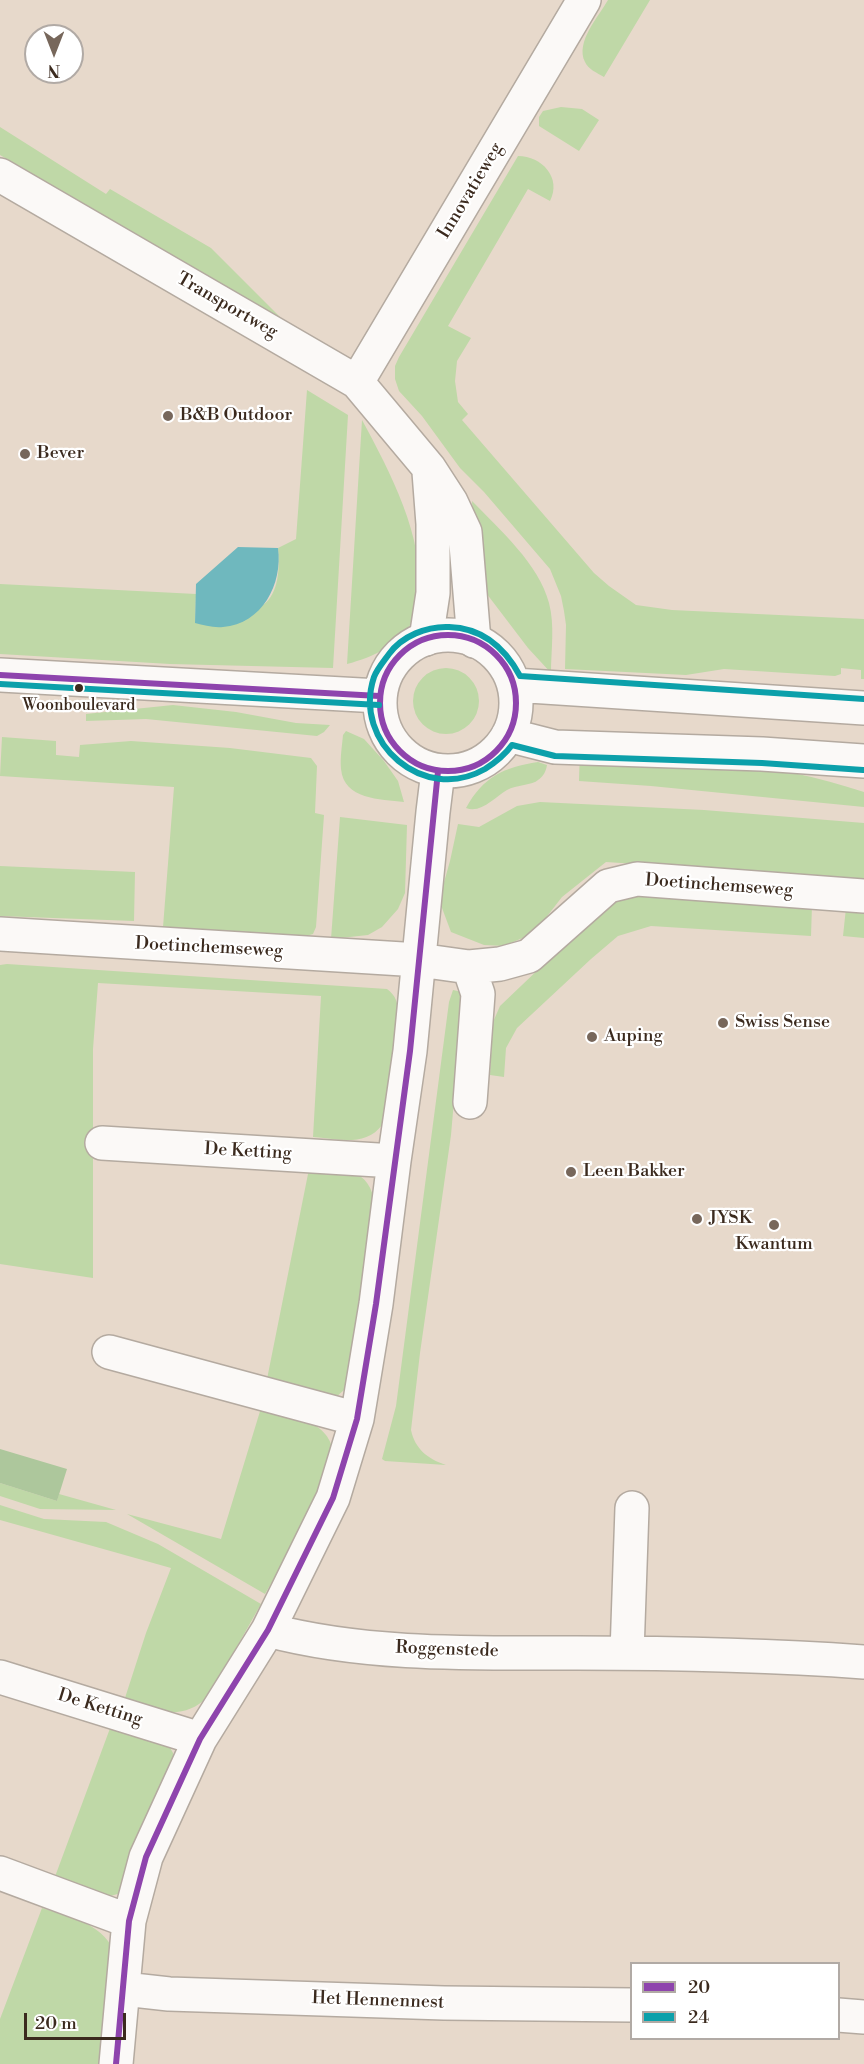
<!DOCTYPE html>
<style>
body{margin:0}
#map{position:relative;width:864px;height:2064px;overflow:hidden;background:#e7d9cb;font-family:"Libre Bodoni",serif}
canvas{display:block}
.legend{position:absolute;left:630px;top:1962px;width:210px;height:78px;box-sizing:border-box;background:#fff;border:2px solid #b1aaa5;margin:0;padding:8px 10px;list-style:none;font-size:18px;color:#3b2a1e}
.legend li{display:flex;align-items:center;gap:12px;height:30px}
.legend b{width:30px;border:2px solid #b1aaa5}
.north{position:absolute;left:24px;top:24px;width:60px;height:60px;box-sizing:border-box;background:#fff;border:2px solid #b1aaa5;border-radius:50%;rotate:180deg;font-size:16px;font-weight:700;line-height:24px;text-align:center;color:#3b2a1e}
.north::after{content:'';display:block;margin:auto;width:21px;height:27px;background:#77675b;clip-path:polygon(50% 0,100% 100%,50% 72%,0 100%)}
.scale{position:absolute;left:24px;top:2013px;width:102px;height:27px;box-sizing:border-box;border:3px solid #3b2a1e;border-top:0;padding-left:8px;font-size:18px;line-height:21px;white-space:nowrap;color:#3b2a1e;-webkit-text-stroke:4px #fff;paint-order:stroke}
</style>
<div id="map">
<canvas width="864" height="2064"></canvas>
<ul class="legend">
<li><b style="height:8px;background:#8e44ad"></b>20</li>
<li><b style="height:8px;background:#0ca0aa"></b>24</li>
</ul>
<div class="north">N</div>
<div class="scale">20 m</div>
</div>
<script>
const c = document.querySelector('canvas').getContext('2d');
c.lineJoin = 'round';
function fillPath(path, color) {
  c.fillStyle = color;
  c.fill(path, 'evenodd');
}
function trace(path, color, width, dash) {
  c.strokeStyle = color;
  c.lineWidth = width;
  c.lineCap = dash ? 'butt' : 'round';
  c.setLineDash(dash || []);
  c.stroke(path);
}
function write(font, color, halo, rows, align = 'center') {
  c.font = font + ' "Libre Bodoni",serif';
  c.lineWidth = 4.5;
  c.setLineDash([]);
  c.textBaseline = 'middle';
  c.strokeStyle = halo;
  c.fillStyle = color;
  for (const [text, x, y, turn = 0] of rows) {
    c.save();
    c.translate(x, y);
    c.rotate((+turn || 0) * Math.PI / 180);
    c.textAlign = isNaN(turn) ? turn : align;
    if (halo) c.strokeText(text, 0, 0);
    c.fillText(text, 0, 0);
    c.restore();
  }
}
fillPath(new Path2D(`
 M 608,0 L 650,0 L 604,77 C 597,73 588,69 585,62 C 575,42 599,16 608,0 Z
 M 561,107 L 582,109 L 599,120 L 579,151 L 539,126 L 539,117 L 543,111 Z
 M 0,127 L 106,194 L 110,189 L 211,248 L 284,321 L 0,155 Z
 M 518,156 C 542,156 562,178 550,201 L 528,189 L 448,326 L 471,338 L 457,361 L 455,381 L 458,402 L 468,414 L 462,420 L 594,573 L 609,586 L 636,605 L 672,610 L 864,619 L 864,679 L 861,679 L 861,670 L 841,668 L 841,674 L 835,676 L 724,669 L 686,675 L 565,669 L 566,625 L 564,611 L 561,596 L 550,569 L 484,492 L 460,468 L 422,416 L 399,391 L 395,379 L 395,366 L 399,357 Z
 M 307,390 L 348,415 L 333,668 L 170,664 L 0,654 L 0,584 L 196,594 L 195,623 C 207,620 257,610 263,605 C 279,594 280,566 278,548 L 296,539 Z
 M 362,420 C 389,470 426,539 418,597 C 417,604 417,613 414,619 C 399,645 374,657 347,664 Z
 M 472,501 C 499,529 539,564 549,603 C 555,625 551,651 551,673 L 528,648 L 477,581 Z
 M413 701a33 33 0 1 1 66 0a33 33 0 1 1-66 0Z
 M 173,705 L 236,712 L 296,723 L 330,725 L 324,732 L 317,736 L 146,719 L 86,721 L 86,714 Z
 M 346,731 L 364,739 L 384,761 L 398,781 L 404,802 C 380,799 344,800 341,769 C 340,758 342,746 343,735 Z
 M 2,737 L 56,741 L 56,755 L 79,757 L 80,745 L 131,741 L 230,748 L 311,758 L 317,766 L 315,813 L 324,815 L 316,927 L 313,934 L 306,936 L 163,927 L 174,787 L 0,776 Z
 M 580,746 C 674,754 774,762 864,792 L 864,807 L 651,786 L 579,781 Z
 M 538,762 L 547,765 C 546,771 544,776 538,780 C 533,785 516,785 507,790 C 495,797 481,814 466,808 C 483,777 504,767 538,762 Z
 M 540,802 L 704,810 L 864,823 L 864,879 L 606,862 L 562,897 L 534,933 L 504,946 L 484,945 L 451,932 L 439,900 L 450,861 L 458,824 L 479,827 L 517,806 Z
 M 340,817 L 407,825 L 405,893 L 398,909 L 382,927 L 368,935 L 331,939 Z
 M 0,866 L 135,872 L 134,921 L 0,916 Z
 M 629,895 L 812,905 L 811,936 L 651,926 L 618,936 L 591,959 L 517,1028 L 506,1048 L 504,1077 L 490,1075 L 493,1022 L 500,1006 L 610,901 Z
 M 846,908 L 864,909 L 864,938 L 843,936 Z
 M 7,964 L 387,989 C 396,996 398,1002 398,1014 L 382,1125 C 366,1147 337,1139 313,1137 L 321,996 L 98,983 L 93,1049 L 93,1278 L 0,1264 L 0,965 Z
 M 453,990 L 462,992 L 463,996 L 451,1135 L 420,1353 L 411,1430 C 415,1449 428,1459 446,1465 L 385,1461 L 382,1459 L 396,1406 L 449,1002 Z
 M 309,1169 C 338,1171 366,1164 374,1199 L 353,1372 L 344,1390 L 335,1398 L 266,1384 Z
 M 261,1408 C 289,1416 333,1420 333,1456 L 302,1530 L 265,1594 L 127,1514 L 221,1539 Z
 M 0,1483 L 57,1501 L 59,1494 L 116,1510 L 40,1509 L 0,1496 Z
 M 0,1505 L 44,1519 L 106,1522 L 158,1544 L 261,1604 L 209,1696 C 181,1723 157,1710 124,1701 L 146,1633 L 171,1568 L 0,1520 Z
 M 112,1723 L 167,1742 L 173,1753 L 174,1764 L 121,1893 L 107,1897 L 53,1882 Z
 M 42,1908 C 67,1916 95,1921 111,1945 L 102,2064 L 0,2064 L 0,2019 Z`), '#bfd8a7');
fillPath(new Path2D(`
 M 0,1449 L 67,1469 L 57,1501 L 0,1483 Z`), '#adc79c');
fillPath(new Path2D(`
 M 238,547 L 278,548 C 283,584 262,624 223,627 C 213,628 204,625 195,623 L 196,584 Z`), '#6fb8be');
const minor = new Path2D(`
 M 0,175 L 357,382 L 429,468 L 451,502 L 465,532 L 474,641
 M 357,382 L 584,0
 M 426,639 L 433,593 L 433,524 L 429,472
 M 0,934 L 419,960 L 469,967
 M 470,1102 L 478,994 L 469,967 L 500,964 L 529,956 L 608,886 L 637,879 L 864,896
 M 102,1143 L 394,1161
 M 109,1352 L 357,1419
 M 268,1630 C 366,1656 475,1653 577,1653 C 672,1653 768,1655 864,1662
 M 627,1653 L 632,1508
 M 0,1677 L 200,1739
 M 0,1873 L 129,1921
 M 124,1989 L 169,1994 L 444,2003 L 632,2005
 M 838,2015 L 864,2017
 M 116,2064 L 129,1921 L 146,1857 L 200,1739 L 268,1630 L 333,1498 L 357,1419 L 376,1304 L 394,1161 L 410,1051 L 433,812 L 438,771`);
const major = new Path2D(`
 M380 703a68 68 0 1 1 136 0a68 68 0 1 1-136 0Z
 M 0,675 L 379,696
 M 514,685 L 864,708
 M 508,735 L 555,747 L 762,754 L 864,761`);
trace(minor, '#b4aaa0', 36);
trace(major, '#b4aaa0', 36);
trace(minor, '#fbf9f7', 33);
trace(major, '#fbf9f7', 33);
trace(new Path2D(`
 M380 703a68 68 0 1 1 136 0a68 68 0 1 1-136 0Z
 M 0,675 L 379,696
 M 116,2064 L 129,1921 L 146,1857 L 200,1739 L 268,1630 L 333,1498 L 357,1419 L 376,1304 L 410,1051 L 438,771`), '#8e44ad', 6);
trace(new Path2D(`
 M 0,684 L 379,705
 M 863,770 L 762,763 L 555,756 L 512,745 C 504,756 496,762 485,769 C 424,804 352,743 374,677 C 377,669 384,661 389,654 C 402,636 427,626 449,627 C 482,628 505,648 520,676 L 864,699`), '#0ca0aa', 6);
for (const [x, y, r, color] of [
 [168,416,6,"#77675b"],
 [25,454,6,"#77675b"],
 [79,688,5,"#3b2a1e"],
 [723,1023,6,"#77675b"],
 [592,1037,6,"#77675b"],
 [571,1172,6,"#77675b"],
 [697,1219,6,"#77675b"],
 [774,1225,6,"#77675b"]
]) {
  const dot = new Path2D();
  dot.arc(x, y, r, 0, 2 * Math.PI);
  c.fillStyle = color;
  c.fill(dot);
  trace(dot, '#fff', 2);
}
write('16px', '#3b2a1e', '#fff', [
 ["Woonboulevard",79,706]
]);
write('18px', '#3b2a1e', '#fff', [
 ["Innovatieweg",471,191,-59],
 ["Transportweg",227,306,30],
 ["Doetinchemseweg",719,886,4],
 ["Doetinchemseweg",209,948,3],
 ["De Ketting",248,1152,3],
 ["Roggenstede",447,1650,2],
 ["De Ketting",100,1708,17],
 ["Het Hennennest",378,2001,2]
]);
write('18px', '#3b2a1e', '#fff', [
 ["B&B Outdoor",180,416],
 ["Bever",37,454],
 ["Swiss Sense",735,1023],
 ["Auping",604,1037],
 ["Leen Bakker",583,1172],
 ["JYSK",709,1219],
 ["Kwantum",774,1245,"center"]
], 'left');
</script>
